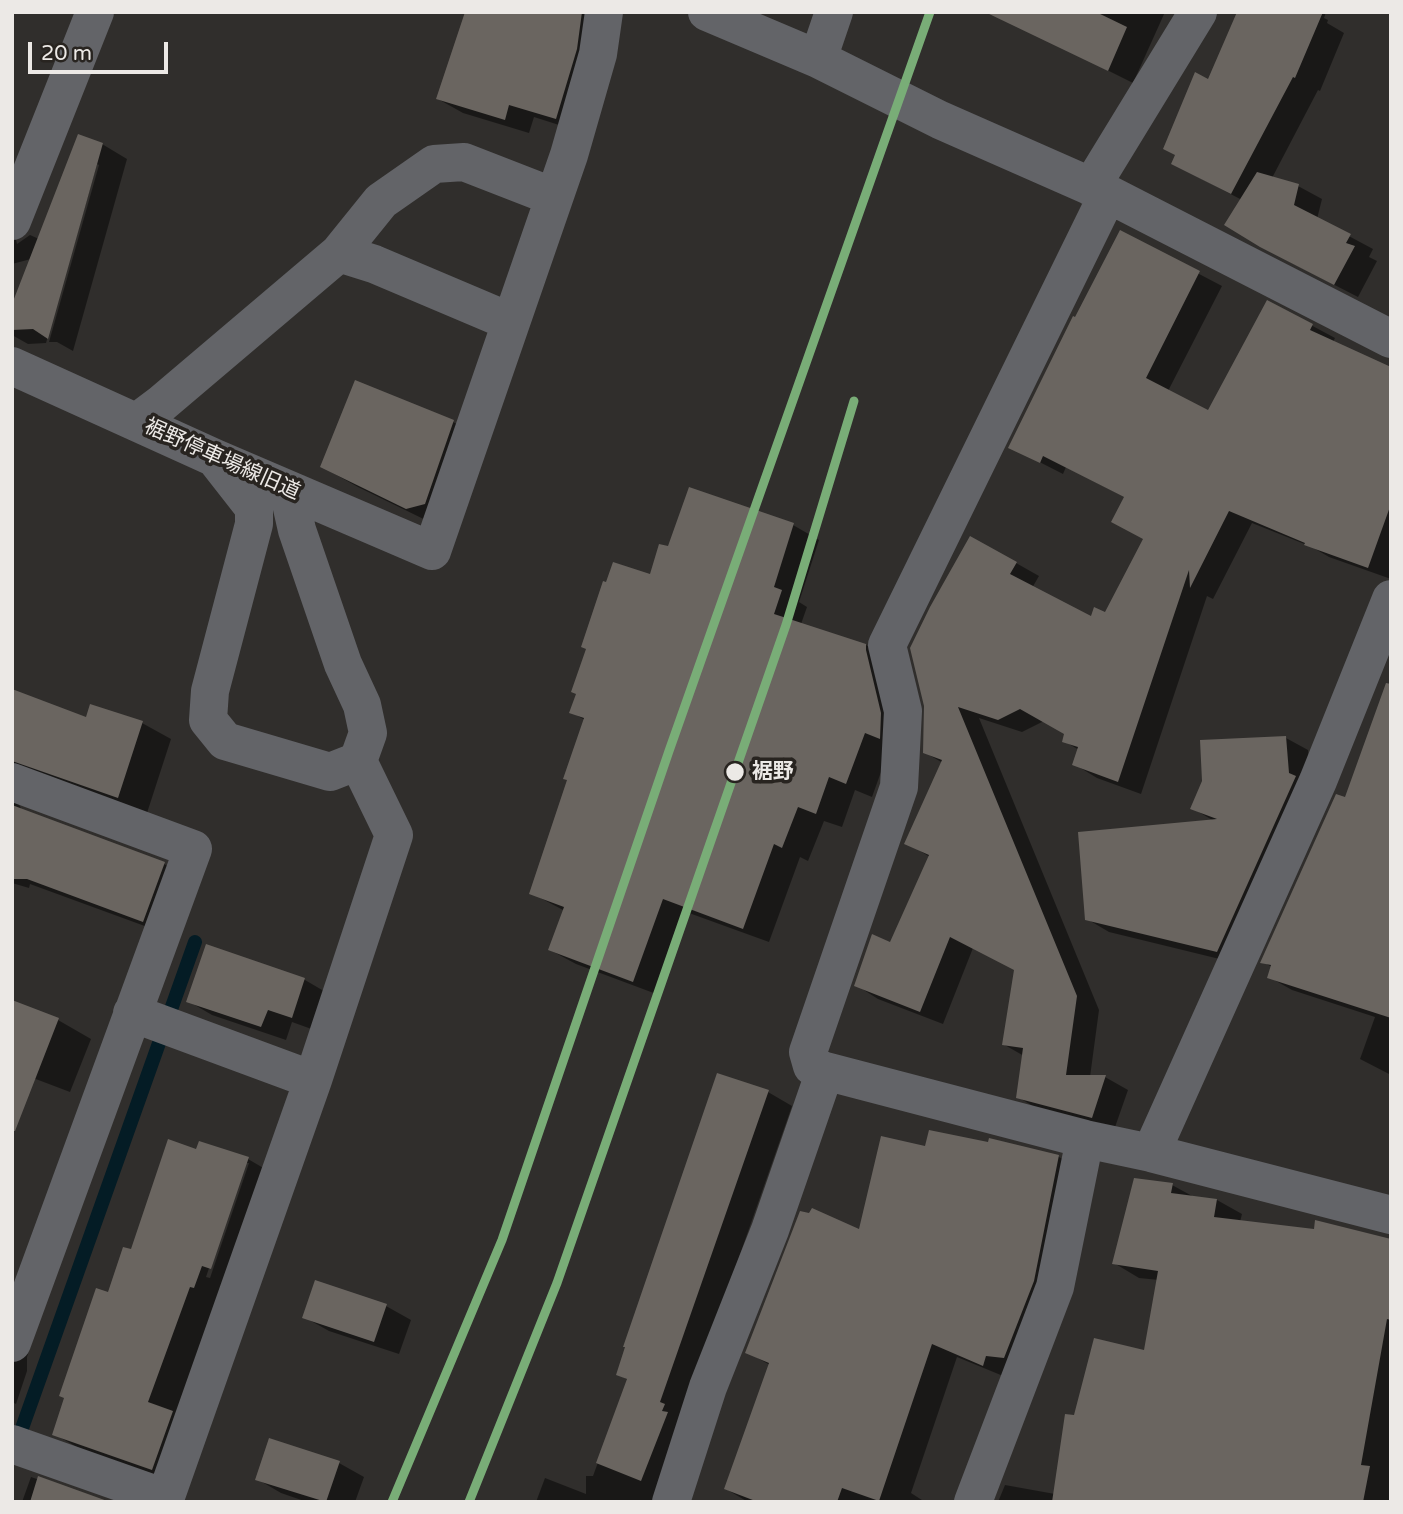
<!DOCTYPE html>
<meta charset="utf-8">
<style>
body{margin:0}
#map{position:relative;width:1403px;height:1514px;overflow:hidden;background:#302e2c;font-family:"Varela Round",sans-serif}
canvas{display:block}
.frame{position:absolute;inset:0;border:14px solid #ece9e6;pointer-events:none}
.scale{position:absolute;left:28px;top:42px;width:140px;height:32px;box-sizing:border-box;border:4px solid #ece9e6;border-top:0;padding-left:9px;font-size:21px;line-height:24px;white-space:nowrap;color:#ece9e6;-webkit-text-stroke:5px #282420;paint-order:stroke}
</style>
<div id="map">
<canvas width="1403" height="1514"></canvas>
<div class="frame"></div>
<div class="scale">20 m</div>
</div>
<script>
const c = document.querySelector('canvas').getContext('2d');
c.lineJoin = 'round';
function fillPath(path, color) {
  c.fillStyle = color;
  c.fill(path, 'evenodd');
}
function trace(path, color, width, dash) {
  c.strokeStyle = color;
  c.lineWidth = width;
  c.lineCap = dash ? 'butt' : 'round';
  c.setLineDash(dash || []);
  c.stroke(path);
}
function write(font, color, halo, rows, align = 'center') {
  c.font = font + ' "Varela Round","Noto Sans JP",sans-serif';
  c.lineWidth = 7;
  c.setLineDash([]);
  c.textBaseline = 'middle';
  c.strokeStyle = halo;
  c.fillStyle = color;
  for (const [text, x, y, turn = 0] of rows) {
    c.save();
    c.translate(x, y);
    c.rotate((+turn || 0) * Math.PI / 180);
    c.textAlign = isNaN(turn) ? turn : align;
    if (halo) c.strokeText(text, 0, 0);
    c.fillText(text, 0, 0);
    c.restore();
  }
}
fillPath(new Path2D(`
 M 462,12 L 605,12 L 581,132 L 534,117 L 529,133 L 463,113 L 438,99 L 466,15 Z
 M 1097,12 L 1165,12 L 1133,83 L 1033,33 L 1098,15 Z
 M 1239,12 L 1326,12 L 1324,18 L 1328,20 L 1327,23 L 1344,33 L 1320,91 L 1318,90 L 1272,178 L 1298,186 L 1322,199 L 1317,219 L 1373,249 L 1369,257 L 1377,261 L 1358,297 L 1286,260 L 1242,200 L 1198,177 L 1209,82 Z
 M 102,144 L 127,159 L 73,351 L 57,342 L 49,342 L 99,165 L 97,164 L 46,343 L 28,344 L 12,335 L 12,308 L 31,259 L 12,264 L 12,234 L 15,235 L 17,244 L 30,235 L 39,239 Z
 M 1121,233 L 1222,286 L 1168,391 L 1209,412 L 1268,302 L 1335,338 L 1333,342 L 1391,368 L 1391,579 L 1329,557 L 1312,547 L 1252,523 L 1213,599 L 1207,596 L 1141,794 L 1097,778 L 1074,764 L 1079,750 L 1064,741 L 1066,734 L 1044,721 L 1022,732 L 979,718 L 1099,1010 L 1090,1077 L 1105,1077 L 1128,1090 L 1114,1130 L 1041,1111 L 1018,1097 L 1024,1056 L 1003,1044 L 1016,970 L 973,948 L 943,1024 L 878,999 L 856,985 L 891,944 L 930,857 L 907,843 L 943,763 L 924,752 L 926,706 L 1016,563 L 1039,576 L 1032,588 L 1091,619 L 1106,615 L 1145,539 L 1126,498 L 1066,467 L 1063,474 L 1010,447 Z
 M 453,422 L 489,442 L 444,529 L 358,487 L 322,467 Z
 M 793,525 L 819,540 L 799,602 L 807,607 L 801,624 L 866,645 L 891,660 L 890,747 L 872,797 L 855,790 L 842,827 L 824,821 L 808,861 L 800,857 L 769,942 L 689,913 L 659,995 L 576,964 L 550,950 L 565,911 L 531,893 L 569,780 L 585,720 L 571,712 L 669,548 Z
 M 12,691 L 87,719 L 142,723 L 171,739 L 147,813 L 18,802 L 22,811 L 164,864 L 192,880 L 172,936 L 30,884 L 29,888 L 12,883 Z
 M 1286,738 L 1308,750 L 1311,787 L 1240,964 L 1109,932 L 1087,919 L 1214,821 L 1192,808 Z
 M 1391,760 L 1391,1075 L 1360,1059 L 1375,1017 L 1292,990 L 1269,977 L 1272,967 L 1263,962 L 1346,800 Z
 M 207,946 L 305,980 L 329,994 L 317,1031 L 292,1022 L 286,1040 L 212,1015 L 188,1001 Z
 M 58,1020 L 91,1039 L 70,1092 L 12,1070 Z
 M 718,1076 L 768,1092 L 792,1106 L 683,1417 L 662,1502 L 536,1502 L 545,1478 L 586,1494 L 586,1476 L 593,1476 L 628,1380 L 618,1374 Z
 M 989,1144 L 1011,1144 L 1059,1157 L 1084,1171 L 1008,1378 L 957,1357 L 911,1493 L 925,1502 L 748,1502 L 726,1489 L 770,1365 L 747,1352 L 861,1231 L 926,1149 Z
 M 197,1151 L 248,1159 L 277,1176 L 183,1484 L 84,1451 L 54,1434 L 109,1295 L 132,1251 ZM 245,1163 L 249,1163 L 210,1278 L 206,1277 Z
 M 1172,1185 L 1194,1197 L 1217,1200 L 1242,1214 L 1240,1222 L 1391,1240 L 1391,1502 L 998,1502 L 1005,1485 L 1055,1494 L 1075,1417 L 1145,1353 L 1159,1280 L 1139,1278 L 1114,1263 Z
 M 316,1282 L 386,1306 L 411,1320 L 399,1354 L 329,1331 L 304,1317 Z
 M 12,1323 L 34,1336 L 27,1357 L 27,1371 L 16,1404 L 12,1402 Z
 M 339,1463 L 364,1477 L 355,1502 L 307,1502 L 281,1493 L 257,1479 Z
 M 31,1477 L 104,1502 L 22,1502 Z`), '#0007');
trace(new Path2D(`
 M 16,1445 L 195,942`), '#041c25', 14);
fillPath(new Path2D(`
 M 465,12 L 582,12 L 577,49 L 556,119 L 509,105 L 505,120 L 436,99 Z
 M 985,12 L 1096,12 L 1127,27 L 1108,71 Z
 M 1237,12 L 1323,12 L 1295,78 L 1293,77 L 1231,194 L 1171,164 L 1175,155 L 1163,149 L 1195,72 L 1208,79 Z
 M 78,134 L 103,143 L 48,339 L 33,329 L 12,330 L 12,304 Z
 M 1257,172 L 1299,184 L 1294,205 L 1351,234 L 1346,243 L 1355,246 L 1334,285 L 1260,247 L 1224,225 Z
 M 1120,230 L 1200,271 L 1146,378 L 1208,410 L 1267,300 L 1313,324 L 1310,330 L 1391,367 L 1391,504 L 1368,568 L 1304,545 L 1305,543 L 1229,511 L 1190,588 L 1189,570 L 1118,782 L 1072,765 L 1078,747 L 1062,742 L 1064,734 L 1020,709 L 998,720 L 958,707 L 1077,996 L 1066,1075 L 1106,1075 L 1092,1118 L 1016,1098 L 1023,1048 L 1002,1045 L 1014,970 L 950,937 L 920,1012 L 854,986 L 872,934 L 890,942 L 929,855 L 904,844 L 942,760 L 923,753 L 924,706 L 910,648 L 930,607 L 970,536 L 1017,562 L 1010,574 L 1091,616 L 1094,607 L 1105,612 L 1143,539 L 1111,522 L 1124,497 L 1043,456 L 1040,463 L 1008,448 L 1073,316 L 1075,317 Z
 M 355,380 L 454,420 L 425,504 L 406,509 L 320,467 Z
 M 689,487 L 794,523 L 774,587 L 782,590 L 774,614 L 866,644 L 866,650 L 881,713 L 880,739 L 865,733 L 846,784 L 829,777 L 816,814 L 798,807 L 782,848 L 774,844 L 743,929 L 663,899 L 633,982 L 548,950 L 564,907 L 529,894 L 567,780 L 563,779 L 584,718 L 569,713 L 576,694 L 571,692 L 586,649 L 581,647 L 603,581 L 606,582 L 613,562 L 650,574 L 659,544 L 668,546 Z
 M 1386,683 L 1391,684 L 1391,1018 L 1267,978 L 1271,965 L 1260,963 L 1336,794 L 1345,797 Z
 M 12,689 L 86,717 L 90,704 L 143,721 L 118,798 L 12,761 Z
 M 1286,736 L 1289,773 L 1296,776 L 1217,952 L 1085,920 L 1078,832 L 1217,819 L 1190,809 L 1202,781 L 1200,740 Z
 M 12,805 L 165,862 L 143,922 L 27,879 L 12,879 Z
 M 206,944 L 305,978 L 292,1018 L 268,1010 L 261,1027 L 186,1002 Z
 M 12,1000 L 59,1018 L 15,1131 L 12,1131 Z
 M 717,1073 L 769,1090 L 660,1402 L 665,1404 L 662,1411 L 668,1412 L 641,1481 L 596,1463 L 627,1379 L 616,1375 L 625,1347 L 623,1347 Z
 M 929,1130 L 988,1142 L 989,1138 L 1059,1155 L 1034,1281 L 1004,1358 L 986,1356 L 983,1366 L 932,1344 L 879,1501 L 842,1488 L 837,1502 L 758,1502 L 724,1489 L 769,1363 L 745,1353 L 800,1211 L 809,1213 L 812,1208 L 859,1229 L 881,1136 L 925,1146 Z
 M 168,1139 L 196,1149 L 199,1141 L 249,1157 L 211,1269 L 202,1266 L 194,1288 L 190,1287 L 148,1402 L 173,1411 L 152,1470 L 52,1435 L 64,1398 L 59,1396 L 96,1288 L 108,1292 L 123,1247 L 131,1249 Z
 M 1134,1178 L 1173,1183 L 1171,1193 L 1217,1199 L 1214,1217 L 1314,1229 L 1315,1220 L 1391,1239 L 1391,1320 L 1387,1319 L 1361,1465 L 1370,1466 L 1363,1502 L 1052,1502 L 1065,1414 L 1074,1415 L 1094,1338 L 1144,1350 L 1158,1271 L 1112,1264 Z
 M 315,1280 L 387,1304 L 374,1342 L 302,1318 Z
 M 269,1438 L 340,1461 L 326,1502 L 255,1480 Z
 M 38,1476 L 110,1502 L 30,1502 Z`), '#6a6560');
trace(new Path2D(`
 M 707,12 L 818,59 L 940,120 L 1108,194 L 1391,339
 M 818,59 L 834,12
 M 1091,187 L 1198,12
 M 12,221 L 95,12
 M 339,253 L 374,264 L 511,322
 M 12,366 L 215,458 L 432,551 L 569,155 L 598,54 L 604,12
 M 137,422 L 161,404 L 339,253 L 381,201 L 434,164 L 464,162 L 554,197
 M 218,462 L 254,508 L 254,524 L 210,691 L 208,720 L 225,741 L 330,772 L 358,761 L 368,733 L 362,705 L 343,664 L 297,530 L 288,490
 M 12,782 L 193,849 L 12,1343
 M 132,1013 L 313,1080
 M 825,1071 L 1085,1139 L 1151,1153 L 1391,1215
 M 1151,1153 L 1318,781 L 1391,599
 M 12,1444 L 165,1498
 M 164,1502 L 313,1080 L 394,835 L 358,761
 M 671,1502 L 708,1387 L 770,1230 L 825,1071 L 812,1066 L 808,1052 L 899,787 L 903,711 L 887,645 L 1108,194
 M 973,1502 L 1055,1287 L 1085,1139`), '#636468', 38);
trace(new Path2D(`
 M 392,1502 L 502,1240 L 669,751 L 930,12
 M 469,1502 L 557,1283 L 786,625 L 854,401`), '#79ad77', 9);
for (const [x, y, r, color] of [
 [735,772,10,"#ece9e6"]
]) {
  const dot = new Path2D();
  dot.arc(x, y, r, 0, 2 * Math.PI);
  c.fillStyle = color;
  c.fill(dot);
  trace(dot, '#282420', 2.5);
}
write('21px', '#ece9e6', '#282420', [
 ["裾野停車場線旧道",222,460,24]
]);
write('bold 21px', '#ece9e6', '#282420', [
 ["裾野",752,772]
], 'left');
</script>
